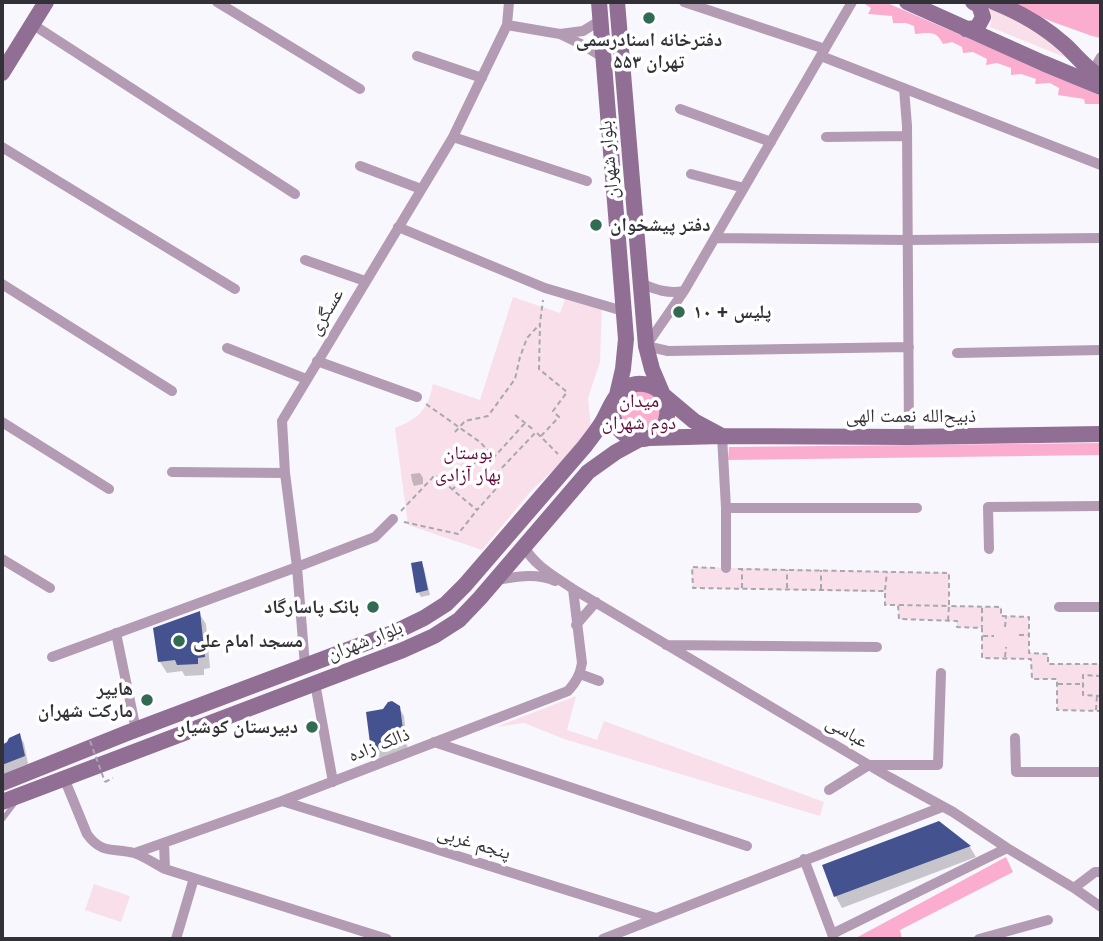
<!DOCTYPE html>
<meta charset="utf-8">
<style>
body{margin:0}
#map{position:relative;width:1103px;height:941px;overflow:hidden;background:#f9f7fe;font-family:Inter,sans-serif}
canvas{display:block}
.frame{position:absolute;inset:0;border:4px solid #333138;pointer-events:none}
</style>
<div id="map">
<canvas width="1103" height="941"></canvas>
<div class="frame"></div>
</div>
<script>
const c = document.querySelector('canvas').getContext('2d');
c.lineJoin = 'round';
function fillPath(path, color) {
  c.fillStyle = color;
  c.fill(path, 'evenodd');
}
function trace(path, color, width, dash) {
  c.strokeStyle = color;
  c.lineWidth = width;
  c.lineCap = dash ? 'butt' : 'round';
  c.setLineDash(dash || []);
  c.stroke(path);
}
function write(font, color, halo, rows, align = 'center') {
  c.font = font + ' Inter,"Noto Naskh Arabic",sans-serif';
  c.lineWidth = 7;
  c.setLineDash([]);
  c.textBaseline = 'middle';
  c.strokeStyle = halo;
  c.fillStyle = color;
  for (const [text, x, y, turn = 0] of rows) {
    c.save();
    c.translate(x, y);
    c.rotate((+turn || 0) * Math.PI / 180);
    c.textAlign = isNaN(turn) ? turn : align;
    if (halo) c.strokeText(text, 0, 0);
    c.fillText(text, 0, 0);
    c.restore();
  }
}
fillPath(new Path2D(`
 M 981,3 L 1035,30 L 1072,60 L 990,27 C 993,15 991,10 981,3 Z
 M 567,293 L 602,305 L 600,362 L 588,398 L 591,428 L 564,460 L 531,491 L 482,550 L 408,525 L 395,428 C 419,419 428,409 433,384 L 480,400 L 513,297 L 560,313 Z
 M 692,567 L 949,573 L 949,606 L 1001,607 L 1002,616 L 1029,617 L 1029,653 L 1048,654 L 1049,664 L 1101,664 L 1101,711 L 1057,710 L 1057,679 L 1032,679 L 1031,659 L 982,658 L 982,628 L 957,627 L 957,621 L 899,619 L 898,605 L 885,605 L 885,592 L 693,588 Z
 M 576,696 L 567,730 L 597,740 L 604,721 L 824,802 L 820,816 L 564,739 L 524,723 L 496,727 Z
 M 94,884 L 130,896 L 121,922 L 85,910 Z`), '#f8dfe9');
fillPath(new Path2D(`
 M 866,2 L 885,2 L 1101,96 L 1101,104 L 1085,104 L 1084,99 L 1058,95 L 1059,88 L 1050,83 L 1035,84 L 1036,79 L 1021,74 L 1011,75 L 1011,68 L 997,63 L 986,65 L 987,59 L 973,52 L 963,53 L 962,47 L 952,42 L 943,44 C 936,30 929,33 915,34 L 914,26 L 906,23 L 893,23 L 892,16 L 868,14 L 871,8 L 865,4 Z
 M 1006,2 L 1101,2 L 1101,38 L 1092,36 L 1053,22 Z
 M620 411a20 20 0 1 1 40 0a20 20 0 1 1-40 0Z
 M 1101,443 L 1101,455 L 728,460 L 729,447 Z
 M 1006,857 L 1013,872 L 900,930 L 902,939 L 854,939 Z`), '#fbadcf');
fillPath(new Path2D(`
 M 420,473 L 423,478 L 423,484 L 414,486 L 412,481 L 411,474 Z
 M 421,563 L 424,568 L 430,595 L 421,597 L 418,592 Z
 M 199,613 L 206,624 L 210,668 L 204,669 L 204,675 L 185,676 L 182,671 L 167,673 L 160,662 L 155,629 Z
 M 399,708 L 404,716 L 408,753 L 378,758 L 373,750 Z
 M 19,735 L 24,743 L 28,764 L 2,775 L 2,747 L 9,744 Z
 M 939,823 L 970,847 L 976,857 L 842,908 L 836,897 L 824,866 Z`), '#0003');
fillPath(new Path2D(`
 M 422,561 L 428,590 L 416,593 L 411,563 Z
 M 200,611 L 205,657 L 198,658 L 198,664 L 177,665 L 175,660 L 158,662 L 153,628 Z
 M 392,701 L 400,706 L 405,745 L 371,751 L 366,712 L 383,709 L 388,702 Z
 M 20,733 L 25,756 L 2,765 L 2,745 L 7,742 L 9,738 Z
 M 939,821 L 971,846 L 834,897 L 822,865 Z`), '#445390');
trace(new Path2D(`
 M 426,404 L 480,442 L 494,457
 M 515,415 L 535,431
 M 455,432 L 465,421 L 488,416 L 515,379 L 520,357 L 527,338 L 540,324
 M 541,436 L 559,417 L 553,411 L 567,392 L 539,369 L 540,323 L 543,300
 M 487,465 L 525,423
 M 496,474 L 536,432 L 558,454
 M 401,511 L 435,475 L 477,510 L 502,482 L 479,458 L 453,489
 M 404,522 L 458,534 L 477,510
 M 715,568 L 692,567 L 693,588 L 885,591 L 885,605 L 898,605 L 899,619 L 957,621 L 957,627 L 982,628 L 982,658 L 1031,659 L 1032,679 L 1057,679 L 1057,710 L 1101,711
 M 738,569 L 949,573 L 949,606 L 1001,607 L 1001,616 L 1029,617 L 1029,653 L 1048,654 L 1048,664 L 1101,664
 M 742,588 L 742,569
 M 787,588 L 787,570
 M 821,589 L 821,570
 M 885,590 L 887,572
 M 899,605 L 949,606 L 948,620
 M 982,608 L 982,627
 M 1005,627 L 1006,617
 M 1019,635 L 1028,635
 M 983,636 L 994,636
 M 1005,657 L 1006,647
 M 1101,676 L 1083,675 L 1083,695 L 1101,696
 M 1058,684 L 1081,684
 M 1096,710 L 1097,695
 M 105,782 L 113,778`), '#a9a7ae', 2, [5, 3.5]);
trace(new Path2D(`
 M 2,820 L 15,803`), '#b39bb4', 5);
trace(new Path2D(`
 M 217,2 L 360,89
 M 684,2 L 825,49
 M 852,2 L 684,291 L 646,346 L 668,351 L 909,347
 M 32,24 L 295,194
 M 507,25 L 560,34 L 583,45 L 604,58
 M 560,34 L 583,31 L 601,20
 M 417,56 L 482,78
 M 821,56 L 1101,165
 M 1092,72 L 1101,57
 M 904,88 L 907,126 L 909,437
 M 680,109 L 771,142
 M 453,137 L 587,181
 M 826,137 L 906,136
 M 2,147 L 235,289
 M 360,166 L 421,189
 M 691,174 L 744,188
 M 398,227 L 545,288 L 623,311
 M 715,238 L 908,240 L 1101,238
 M 305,260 L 365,281
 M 641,283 C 656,290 668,294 684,291
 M 2,284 L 172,391
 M 227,348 L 306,379
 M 957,353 L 1101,350
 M 317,361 L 417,397
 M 2,422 L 109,489
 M 722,436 L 726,508 L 726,568
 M 172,472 L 285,473
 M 726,508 L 917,508
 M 524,546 C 533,565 556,577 573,589 L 889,777 L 953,812 L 1007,848 L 1074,888 L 1101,907
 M 989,549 L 988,507 L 1101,506
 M 2,559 L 50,588
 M 496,580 C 515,577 536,572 555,581
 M 1059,607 L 1101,607
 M 576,625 L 596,602
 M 116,633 L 136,730
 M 666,645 L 877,647
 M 52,657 L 297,567 L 375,537 L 393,519
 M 305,666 L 297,567 L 285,473 L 282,421 L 453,137 L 507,25 L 509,2
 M 580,674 L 599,681
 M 315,683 L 333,782
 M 1015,738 L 1016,772 L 1101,772
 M 434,742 L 747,846
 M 64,778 L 87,834 C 101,854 113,848 134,853 C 144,856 155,864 165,869 L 387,939
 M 829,790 L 869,765 L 938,765 L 941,673
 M 282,801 L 656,918
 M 164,843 L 165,869
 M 135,853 L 282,801 L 568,691 C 576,682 580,675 582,663 L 573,589
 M 804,859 L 834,939
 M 1074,888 L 1095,872 L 1101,872
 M 832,934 L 1007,848
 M 176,939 L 194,878
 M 603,939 L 942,807
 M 979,939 L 1048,920`), '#b39bb4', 10);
trace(new Path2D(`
 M 599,2 L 626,339 L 623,369 L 617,395
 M 617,2 L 646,346 L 652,369 L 663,395 L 694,421 L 722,436
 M 907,2 L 1043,63 L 1101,87
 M 994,2 C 1019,12 1044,26 1065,45 C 1077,56 1086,69 1101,77
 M 966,29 L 977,28 L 983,17 L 979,5 L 973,2
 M 2,73 L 46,2
 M 649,438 L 722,436 L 909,437 L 1101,434
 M 2,783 L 127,733 L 395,632 L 424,618 L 446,604 L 465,585 L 585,446 C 590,439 596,432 601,424 C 608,413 613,396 624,389 C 636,380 654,383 663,395 C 667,401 668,409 667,416 C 662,451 607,446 613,403
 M 2,802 L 403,650 L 434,636 L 459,620 L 480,598 L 588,472 L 616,452 L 640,439`), '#916e93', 16);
trace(new Path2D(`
 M 90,741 L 105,782`), '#a9a7ae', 2, [5, 3.5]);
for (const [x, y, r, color] of [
 [649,18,7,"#326b53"],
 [596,225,7,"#326b53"],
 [679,312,7,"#326b53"],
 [373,607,7,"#326b53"],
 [179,641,7,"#326b53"],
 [147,700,7,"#326b53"],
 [312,727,7,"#326b53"]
]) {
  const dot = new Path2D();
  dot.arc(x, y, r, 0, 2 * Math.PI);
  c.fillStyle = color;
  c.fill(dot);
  trace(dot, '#fff', 2.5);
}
write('bold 19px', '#333138', '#fff', [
 ["دفترخانه اسنادرسمی",649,40,"center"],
 ["۵۵۳ تهران",649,62,"center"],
 ["دفتر پیشخوان",610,225],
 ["پلیس + ۱۰",693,312],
 ["بانک پاسارگاد",359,607,"right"],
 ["مسجد امام علی",193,641],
 ["هایپر",133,689,"right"],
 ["مارکت شهران",133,711,"right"],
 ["دبیرستان کوشیار",298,727,"right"]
], 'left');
write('19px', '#333138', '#fff', [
 ["بلوار شهران",609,160,-95],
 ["عسگری",326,312,-59],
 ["ذبیح‌الله نعمت الهی",911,416],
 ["بلوار شهران",365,641,-21],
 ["عباسی",847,732,30],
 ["ذالک زاده",379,745,-21],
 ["پنجم غربی",474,843,17]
]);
write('19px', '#63083e', '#fff', [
 ["میدان",639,401],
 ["دوم شهران",639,423],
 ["بوستان",468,453],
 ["بهار آزادی",468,475]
]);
</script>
